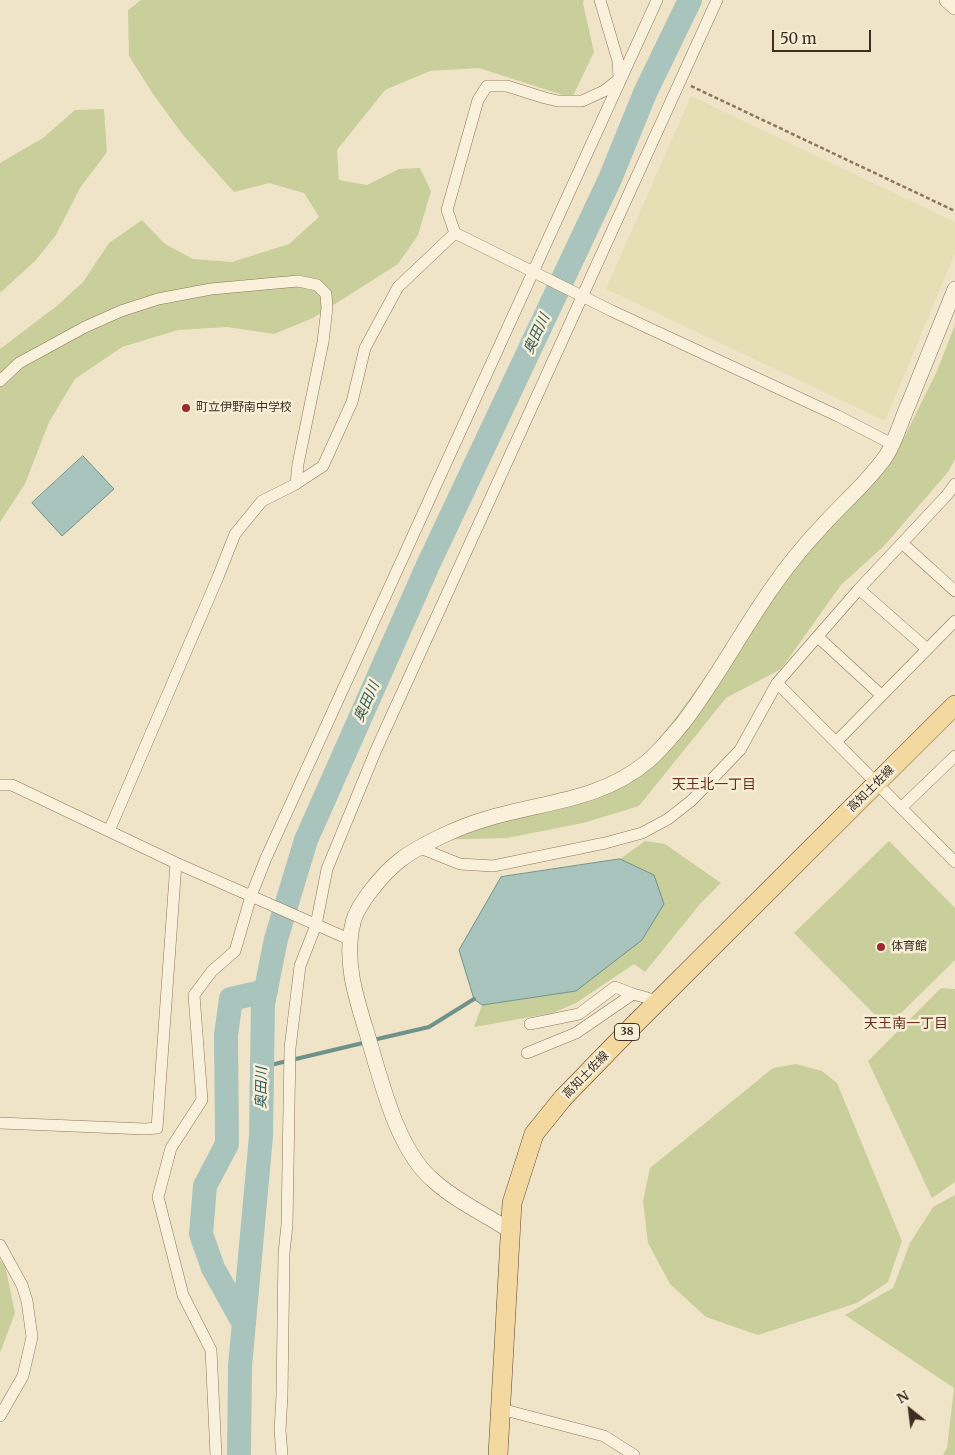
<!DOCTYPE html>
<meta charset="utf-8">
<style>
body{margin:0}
#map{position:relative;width:955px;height:1455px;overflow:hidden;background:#f0e4c8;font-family:Merriweather,serif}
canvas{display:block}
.north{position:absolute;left:885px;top:1385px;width:50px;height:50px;-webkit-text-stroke:4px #f7eed8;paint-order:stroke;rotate:331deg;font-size:14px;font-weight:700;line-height:20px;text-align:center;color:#3d2e20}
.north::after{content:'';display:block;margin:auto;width:18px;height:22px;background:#3d2e20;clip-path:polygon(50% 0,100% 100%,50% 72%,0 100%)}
.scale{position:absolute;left:772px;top:30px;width:99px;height:22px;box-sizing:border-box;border:2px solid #3d2e20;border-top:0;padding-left:6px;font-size:15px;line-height:18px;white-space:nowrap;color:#3d2e20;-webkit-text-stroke:4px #f7eed8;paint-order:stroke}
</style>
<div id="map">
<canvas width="955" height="1455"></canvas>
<div class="north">N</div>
<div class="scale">50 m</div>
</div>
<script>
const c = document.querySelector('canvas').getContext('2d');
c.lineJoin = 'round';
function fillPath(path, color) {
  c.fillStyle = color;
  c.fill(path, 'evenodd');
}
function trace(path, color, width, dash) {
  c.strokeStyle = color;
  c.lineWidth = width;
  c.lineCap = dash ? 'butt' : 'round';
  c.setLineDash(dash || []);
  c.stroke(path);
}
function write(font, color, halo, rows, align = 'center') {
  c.font = font + ' Merriweather,"Noto Sans JP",serif';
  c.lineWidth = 5;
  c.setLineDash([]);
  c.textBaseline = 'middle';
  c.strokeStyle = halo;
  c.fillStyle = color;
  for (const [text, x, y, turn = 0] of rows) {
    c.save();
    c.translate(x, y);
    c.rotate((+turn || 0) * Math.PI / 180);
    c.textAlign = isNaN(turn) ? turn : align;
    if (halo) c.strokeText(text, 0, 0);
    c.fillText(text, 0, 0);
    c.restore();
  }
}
fillPath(new Path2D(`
 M 691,96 L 955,222 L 955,253 L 885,421 L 606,289 Z`), '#e6deb5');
fillPath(new Path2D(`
 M 141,0 L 584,0 L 583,3 L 594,52 L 572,98 L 479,68 L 430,71 L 385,90 L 337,150 L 339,180 L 367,185 L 399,169 L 420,168 L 431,191 L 418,235 L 398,264 L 313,318 L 274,334 L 227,327 L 178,330 L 122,347 L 75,379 L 49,422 L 25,484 L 0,522 L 0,349 L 58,305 L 83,282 L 109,243 L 142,220 L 165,244 L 193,259 L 232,262 L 289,244 L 319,217 L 304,193 L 269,183 L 234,192 L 183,135 L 153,94 L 129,56 L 128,10 Z
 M 104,109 L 107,152 L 80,188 L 56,235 L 36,260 L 0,293 L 0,163 L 43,138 L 75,110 Z
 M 955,325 L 955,459 L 948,472 L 884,546 L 841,585 L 781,669 L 726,698 L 639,806 L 583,823 L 507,838 L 431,840 L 624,781 L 674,720 L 767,592 L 845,497 L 904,438 L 937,371 Z
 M 645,841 L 665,844 L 721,883 L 700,904 L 645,972 L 634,964 L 576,1003 L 553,1013 L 474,1027 L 482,1005 L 576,991 L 654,875 L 620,859 Z
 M 889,841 L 955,908 L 955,960 L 887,1027 L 794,933 Z
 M 941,988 L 955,989 L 955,1182 L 932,1198 L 868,1061 Z
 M 796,1064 L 822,1071 L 837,1083 L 902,1241 L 888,1282 L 857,1303 L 758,1335 L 706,1317 L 670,1284 L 648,1243 L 643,1201 L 650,1168 L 773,1068 Z
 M 955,1195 L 955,1455 L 943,1455 L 947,1448 L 954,1388 L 845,1315 L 893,1288 L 910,1243 L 933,1207 Z
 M 0,1260 L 5,1265 L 15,1313 L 0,1353 Z`), '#c9cf9b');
const water = new Path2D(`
 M 83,456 L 114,489 L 62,536 L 32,503 Z
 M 620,859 L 654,875 L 664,904 L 642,940 L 576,991 L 482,1005 L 474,999 L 459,950 L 501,877 Z`);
fillPath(water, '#a9c4bc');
trace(water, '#6f938a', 1);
trace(new Path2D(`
 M 373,1040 L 429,1027 L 474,999
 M 262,1067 L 367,1042`), '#6f938a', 4);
trace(new Path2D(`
 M 244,1324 L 213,1268 L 201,1234 L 205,1186 L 227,1144 L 226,1035 L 231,999 L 266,991
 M 239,1455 L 240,1366 L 261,1136 L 263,1004 L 276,939 L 306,840 L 428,565 L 610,179 L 645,93 L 690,0`), '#a9c4bc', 24);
const minor = new Path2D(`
 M 600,0 L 618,61 L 619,78
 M 618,80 L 604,91 L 582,101 L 558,101 L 545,98 L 507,86 L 487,86 L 478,100 L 447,210 L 455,233 L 612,311 L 838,416 L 892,444
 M 0,381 L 19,363 L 85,327 L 121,311 L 158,299 L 211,289 L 298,281 L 317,285 L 326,294 L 327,308 L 323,342 L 298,464 L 296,484
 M 902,543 L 955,591
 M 859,589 L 926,648
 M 818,637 L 881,695
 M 777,683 L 955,862
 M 836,742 L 955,621
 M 0,785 L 12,785 L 176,863 L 351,940
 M 901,808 L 955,756
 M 109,831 L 218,577 L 235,534 L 262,501 L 294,485 L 323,466 L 352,402 L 365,348 L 398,287 L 455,233
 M 420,848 L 460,864 L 493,866 L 605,843 L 642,833 L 668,819 L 691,801 L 740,750 L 777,683 L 859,589 L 947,495 L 955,484
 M 530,1024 L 579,1014 L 615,987 L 633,994
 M 527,1053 L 576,1033 L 633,994 L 658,1001
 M 0,1123 L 145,1129 L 157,1128 L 176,863
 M 0,1245 L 22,1285 L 27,1301 L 32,1337 L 23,1376 L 0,1416
 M 501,1409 L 604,1436 L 634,1455
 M 216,1455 L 211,1350 L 183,1295 L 158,1197 L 171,1148 L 202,1100 L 194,995 L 212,971 L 235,951 L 251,896 L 266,858 L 657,0
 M 282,1455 L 280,1430 L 282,1396 L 284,1253 L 287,1225 L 290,1048 L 300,966 L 316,925 L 327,869 L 376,750 L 717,0`);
const tertiary = new Path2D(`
 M 947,0 L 955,7
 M 509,1230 C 485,1214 456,1201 434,1181 C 396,1150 380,1076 366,1030 C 355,995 344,959 353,923 C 357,904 384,873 399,861 C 419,845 461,826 486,819 C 541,802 601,801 648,761 C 661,750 672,736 683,723 C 716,680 741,632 772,588 C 787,566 806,543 825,523 C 845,501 869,481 886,456 C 896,441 901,420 909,403 C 924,365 940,327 955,289`);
const primary = new Path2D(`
 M 498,1455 L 512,1203 L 534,1134 L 563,1098 L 633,1026 L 955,705`);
trace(minor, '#8d765c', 12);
trace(tertiary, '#8d765c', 16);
trace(primary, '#5b4430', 20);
trace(new Path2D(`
 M 691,86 L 955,211`), '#8d765c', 2.5, [4, 2.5]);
trace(minor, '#faf1dc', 11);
trace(tertiary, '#faf1dc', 15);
trace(primary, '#f3d9a0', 19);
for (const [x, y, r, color] of [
 [186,408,5,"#9e2a2b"],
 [881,947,5,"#9e2a2b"]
]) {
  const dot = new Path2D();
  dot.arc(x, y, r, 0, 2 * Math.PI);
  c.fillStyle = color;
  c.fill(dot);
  trace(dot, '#f7eed8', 2);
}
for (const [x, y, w] of [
 [627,1032,25]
]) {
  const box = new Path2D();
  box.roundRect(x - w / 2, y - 8.5, w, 17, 4);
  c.fillStyle = '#f7eed8';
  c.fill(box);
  trace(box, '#3d2e20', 1);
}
write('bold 11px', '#3d2e20', null, [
 ["38",627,1032]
]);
write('12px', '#3d2e20', '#f7eed8', [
 ["町立伊野南中学校",196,408],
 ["体育館",891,947]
], 'left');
write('12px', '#3d2e20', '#f7eed8', [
 ["高知土佐線",871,789,-45],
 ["高知土佐線",586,1075,-46]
]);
write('italic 14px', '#2f5d5a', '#f7eed8', [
 ["奥田川",537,334,-65],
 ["奥田川",367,702,-66],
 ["奥田川",262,1088,-89]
]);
write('14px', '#6b2e1e', '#f7eed8', [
 ["天王北一丁目",714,785],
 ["天王南一丁目",906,1024]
]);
</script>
